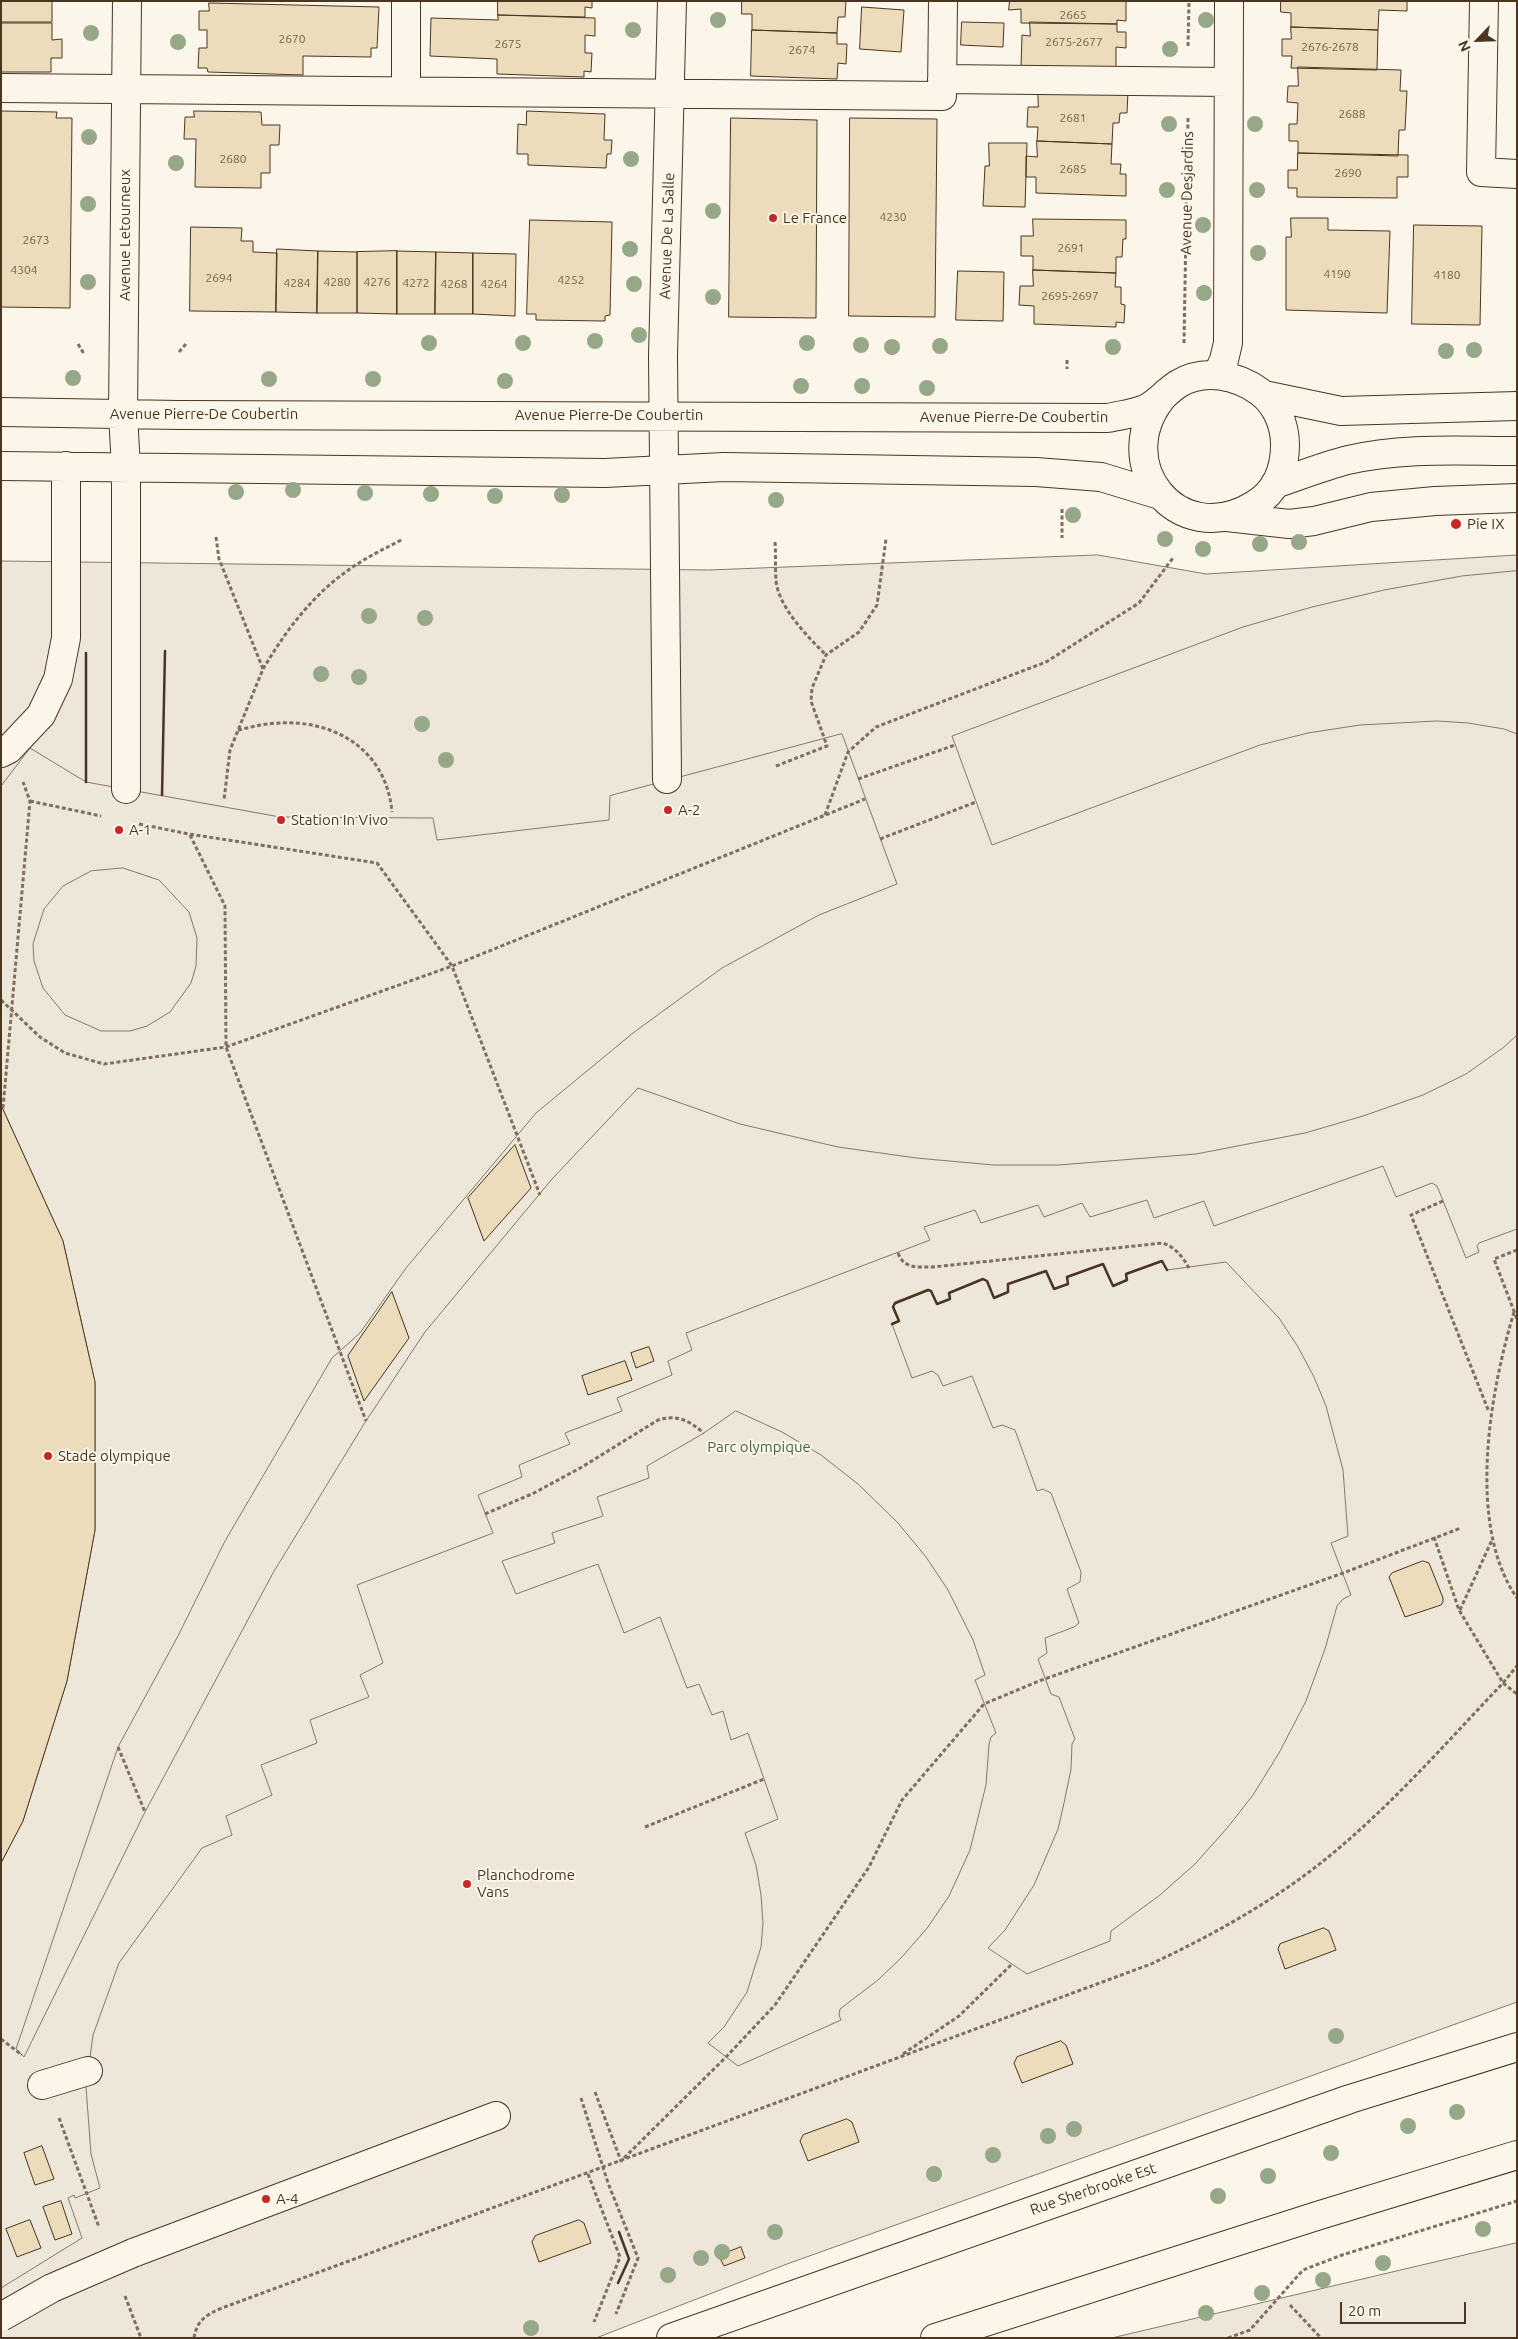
<!DOCTYPE html>
<style>
body{margin:0}
#map{position:relative;width:1518px;height:2339px;overflow:hidden;background:#fbf6e9;font-family:Ubuntu,sans-serif}
canvas{display:block}
.frame{position:absolute;inset:0;border:2px solid #4a3520;pointer-events:none}
.north{position:absolute;left:1453px;top:15px;width:50px;height:50px;-webkit-text-stroke:4px #fbf6e9;paint-order:stroke;rotate:246deg;font-size:14px;font-weight:700;line-height:20px;text-align:center;color:#4a3520}
.north::after{content:'';display:block;margin:auto;width:18px;height:22px;background:#4a3520;clip-path:polygon(50% 0,100% 100%,50% 72%,0 100%)}
.scale{position:absolute;left:1340px;top:2302px;width:126px;height:22px;box-sizing:border-box;border:2px solid #4a3520;border-top:0;padding-left:6px;font-size:15px;line-height:18px;white-space:nowrap;color:#4a3520;-webkit-text-stroke:4px #fbf6e9;paint-order:stroke}
</style>
<div id="map">
<canvas width="1518" height="2339"></canvas>
<div class="frame"></div>
<div class="north">N</div>
<div class="scale">20 m</div>
</div>
<script>
const c = document.querySelector('canvas').getContext('2d');
c.lineJoin = 'round';
function fillPath(path, color) {
  c.fillStyle = color;
  c.fill(path, 'evenodd');
}
function trace(path, color, width, dash) {
  c.strokeStyle = color;
  c.lineWidth = width;
  c.lineCap = dash ? 'butt' : 'round';
  c.setLineDash(dash || []);
  c.stroke(path);
}
function write(font, color, halo, rows, align = 'center') {
  c.font = font + ' Ubuntu,sans-serif';
  c.lineWidth = 4;
  c.setLineDash([]);
  c.textBaseline = 'middle';
  c.strokeStyle = halo;
  c.fillStyle = color;
  for (const [text, x, y, turn = 0] of rows) {
    c.save();
    c.translate(x, y);
    c.rotate((+turn || 0) * Math.PI / 180);
    c.textAlign = isNaN(turn) ? turn : align;
    if (halo) c.strokeText(text, 0, 0);
    c.fillText(text, 0, 0);
    c.restore();
  }
}
const green = new Path2D(`
 M 1098,555 L 1206,574 L 1517,555 L 1517,2002 L 787,2264 L 596,2338 L 1,2338 L 1,561 L 708,570 Z
 M 1517,2243 L 1517,2338 L 1112,2338 Z`);
fillPath(green, '#ede6d9');
trace(green, '#887966', 1);
const parking = new Path2D(`
 M 1517,571 L 1517,734 L 1504,729 L 1468,723 L 1437,721 L 1360,725 L 1308,733 L 1260,745 L 992,845 L 952,736 L 1243,627 L 1312,607 L 1384,590 L 1462,576 Z
 M 842,734 L 897,884 L 819,915 L 722,968 L 633,1033 L 536,1113 L 406,1268 L 360,1333 L 332,1358 L 225,1541 L 178,1636 L 118,1747 L 16,2049 L 24,2057 L 145,1812 L 273,1573 L 364,1424 L 425,1332 L 552,1179 L 638,1088 L 740,1124 L 838,1147 L 916,1158 L 994,1165 L 1059,1165 L 1196,1154 L 1305,1133 L 1363,1116 L 1423,1095 L 1466,1074 L 1504,1047 L 1517,1035 L 1517,1229 L 1479,1243 L 1477,1246 L 1479,1252 L 1466,1258 L 1437,1186 L 1432,1183 L 1396,1197 L 1383,1166 L 1214,1226 L 1204,1201 L 1154,1218 L 1147,1200 L 1090,1217 L 1082,1203 L 1044,1217 L 1038,1205 L 981,1223 L 975,1210 L 924,1227 L 930,1240 L 686,1333 L 692,1350 L 668,1361 L 672,1375 L 617,1398 L 622,1411 L 565,1433 L 570,1444 L 519,1465 L 522,1477 L 478,1495 L 493,1533 L 357,1585 L 383,1663 L 360,1675 L 369,1697 L 310,1720 L 317,1743 L 261,1765 L 272,1795 L 226,1816 L 232,1835 L 202,1848 L 119,1963 L 93,2035 L 86,2087 L 91,2154 L 100,2188 L 75,2198 L 74,2195 L 68,2198 L 82,2238 L 1,2288 L 1,1863 L 23,1821 L 67,1681 L 95,1530 L 95,1382 L 63,1241 L 1,1105 L 1,786 L 30,748 L 86,782 L 280,817 L 433,818 L 437,840 L 609,820 L 610,796 ZM 123,868 L 159,880 L 189,912 L 197,938 L 196,966 L 191,983 L 170,1012 L 147,1026 L 130,1031 L 101,1031 L 65,1015 L 43,988 L 34,961 L 33,944 L 44,909 L 63,886 L 91,871 Z
 M 1162,1261 L 1167,1270 L 1226,1262 L 1279,1318 L 1298,1347 L 1314,1377 L 1326,1406 L 1343,1470 L 1348,1536 L 1331,1543 L 1351,1595 L 1343,1599 L 1337,1606 L 1325,1649 L 1306,1701 L 1279,1753 L 1253,1795 L 1228,1827 L 1195,1864 L 1160,1895 L 1111,1931 L 1110,1941 L 1027,1974 L 988,1948 L 1005,1930 L 1034,1885 L 1058,1829 L 1064,1803 L 1071,1769 L 1072,1744 L 1075,1739 L 1059,1697 L 1051,1694 L 1038,1659 L 1047,1653 L 1045,1638 L 1074,1627 L 1079,1623 L 1067,1589 L 1080,1582 L 1081,1572 L 1051,1493 L 1043,1489 L 1037,1491 L 1015,1430 L 1002,1425 L 993,1428 L 972,1376 L 943,1386 L 938,1375 L 932,1371 L 912,1378 L 892,1324 L 899,1320 L 893,1305 L 930,1290 L 937,1304 L 950,1299 L 949,1293 L 983,1279 L 987,1281 L 994,1297 L 1008,1292 L 1008,1284 L 1046,1271 L 1055,1289 L 1068,1284 L 1067,1277 L 1103,1264 L 1113,1286 L 1126,1280 L 1126,1274 Z
 M 736,1411 L 782,1432 L 821,1455 L 858,1484 L 898,1523 L 926,1557 L 948,1590 L 973,1640 L 985,1675 L 975,1680 L 996,1733 L 991,1737 L 989,1744 L 986,1785 L 970,1850 L 949,1896 L 928,1927 L 902,1957 L 878,1980 L 840,2009 L 839,2015 L 841,2020 L 738,2066 L 708,2043 L 724,2027 L 747,1992 L 761,1947 L 763,1923 L 761,1895 L 756,1865 L 745,1833 L 778,1819 L 748,1733 L 731,1740 L 723,1711 L 712,1715 L 699,1684 L 687,1688 L 660,1617 L 624,1633 L 598,1564 L 516,1594 L 502,1561 L 555,1543 L 552,1533 L 603,1516 L 597,1497 L 649,1478 L 647,1466 L 704,1433 Z`);
fillPath(parking, '#ede7d9');
trace(parking, '#887966', 1);
const building = new Path2D(`
 M 1,1 L 52,1 L 52,22 L 1,22 Z
 M 498,1 L 592,1 L 592,8 L 585,7 L 585,17 L 498,15 Z
 M 742,1 L 846,1 L 845,17 L 838,17 L 837,33 L 752,30 L 752,14 L 742,14 Z
 M 1010,1 L 1126,1 L 1126,21 L 1117,20 L 1117,24 L 1021,23 L 1021,9 L 1009,10 Z
 M 1281,1 L 1407,1 L 1407,11 L 1379,10 L 1378,30 L 1291,27 L 1291,13 L 1281,12 Z
 M 209,3 L 379,7 L 377,48 L 371,48 L 371,57 L 303,56 L 303,75 L 208,72 L 207,68 L 198,68 L 199,48 L 207,48 L 207,30 L 199,30 L 199,11 L 209,11 Z
 M 862,7 L 904,10 L 901,52 L 860,49 Z
 M 498,15 L 595,18 L 595,36 L 585,35 L 585,53 L 592,53 L 591,72 L 584,71 L 584,77 L 497,74 L 497,59 L 430,56 L 431,18 L 498,20 Z
 M 962,22 L 1004,23 L 1003,47 L 961,45 Z
 M 1030,22 L 1117,24 L 1117,32 L 1126,32 L 1126,48 L 1116,47 L 1116,70 L 1021,67 L 1022,35 L 1030,36 Z
 M 1,23 L 52,23 L 52,40 L 62,39 L 62,58 L 51,58 L 51,72 L 1,72 Z
 M 1291,27 L 1378,30 L 1377,70 L 1291,68 L 1292,56 L 1282,56 L 1282,39 L 1291,39 Z
 M 752,30 L 837,33 L 837,44 L 847,44 L 846,64 L 838,63 L 837,79 L 751,76 Z
 M 1298,67 L 1401,70 L 1400,91 L 1407,91 L 1405,130 L 1399,130 L 1398,156 L 1298,153 L 1298,141 L 1289,141 L 1289,124 L 1297,124 L 1298,103 L 1287,102 L 1288,86 L 1298,86 Z
 M 1038,90 L 1128,92 L 1127,113 L 1120,113 L 1119,123 L 1113,123 L 1112,144 L 1037,141 L 1038,127 L 1027,127 L 1028,107 L 1038,107 Z
 M 1,111 L 57,112 L 56,118 L 72,118 L 70,308 L 1,307 Z
 M 194,111 L 261,112 L 262,125 L 280,125 L 279,145 L 270,145 L 270,173 L 261,173 L 261,188 L 195,187 L 196,139 L 184,139 L 185,117 L 194,117 Z
 M 527,111 L 605,114 L 604,140 L 612,140 L 611,154 L 607,154 L 606,168 L 528,165 L 528,154 L 517,154 L 518,124 L 526,125 Z
 M 731,118 L 817,120 L 816,318 L 729,317 Z
 M 850,118 L 937,119 L 935,317 L 849,316 Z
 M 1037,141 L 1112,144 L 1111,164 L 1121,164 L 1120,174 L 1126,174 L 1126,196 L 1036,193 L 1036,177 L 1026,177 L 1026,156 L 1037,157 Z
 M 989,143 L 1027,143 L 1025,207 L 983,206 L 985,166 L 989,166 Z
 M 1298,153 L 1408,155 L 1408,177 L 1397,177 L 1397,198 L 1297,197 L 1297,188 L 1288,188 L 1288,170 L 1297,170 Z
 M 1291,218 L 1328,218 L 1328,230 L 1390,231 L 1387,313 L 1286,310 L 1286,237 L 1291,237 Z
 M 1033,219 L 1126,220 L 1126,239 L 1123,239 L 1122,257 L 1116,257 L 1116,273 L 1033,270 L 1033,256 L 1021,256 L 1021,236 L 1033,236 Z
 M 530,220 L 612,222 L 610,315 L 605,316 L 605,321 L 536,320 L 536,314 L 527,314 Z
 M 1414,225 L 1482,226 L 1480,325 L 1412,324 Z
 M 191,227 L 242,228 L 241,241 L 253,241 L 253,252 L 277,253 L 276,312 L 190,311 Z
 M 277,249 L 318,251 L 317,313 L 276,312 Z
 M 318,251 L 357,252 L 357,313 L 317,313 Z
 M 397,251 L 397,314 L 357,313 L 357,252 Z
 M 397,251 L 436,252 L 435,314 L 397,314 Z
 M 436,252 L 473,253 L 473,314 L 435,314 Z
 M 473,253 L 516,254 L 515,316 L 473,314 Z
 M 1033,270 L 1116,273 L 1115,287 L 1121,287 L 1121,304 L 1125,305 L 1124,323 L 1116,322 L 1116,327 L 1034,324 L 1034,306 L 1019,305 L 1020,286 L 1033,286 Z
 M 958,271 L 1004,272 L 1003,321 L 956,320 Z
 M 1,1105 L 63,1241 L 95,1382 L 95,1530 L 67,1681 L 23,1821 L 1,1863 Z
 M 515,1145 L 531,1188 L 484,1241 L 468,1198 Z
 M 392,1292 L 409,1338 L 364,1401 L 348,1356 Z
 M 649,1347 L 654,1361 L 636,1368 L 631,1353 Z
 M 625,1361 L 632,1380 L 588,1395 L 582,1376 Z
 M 1423,1561 L 1429,1563 L 1443,1598 L 1443,1602 L 1441,1605 L 1405,1617 L 1389,1577 L 1392,1573 Z
 M 1324,1928 L 1329,1931 L 1336,1950 L 1285,1969 L 1278,1949 L 1280,1944 Z
 M 1061,2041 L 1066,2045 L 1073,2064 L 1022,2083 L 1014,2063 L 1017,2057 Z
 M 847,2119 L 852,2122 L 859,2142 L 808,2161 L 800,2141 L 803,2135 Z
 M 42,2146 L 54,2179 L 35,2185 L 24,2153 Z
 M 61,2201 L 72,2234 L 55,2240 L 43,2207 Z
 M 30,2220 L 41,2248 L 17,2257 L 6,2229 Z
 M 579,2220 L 584,2223 L 591,2243 L 539,2262 L 532,2242 L 535,2236 Z
 M 741,2247 L 745,2258 L 724,2266 L 719,2256 Z`);
fillPath(building, '#ecdcbc');
trace(building, '#4a3520', 1);
const minor = new Path2D(`
 M 1484,1 L 1481,172 L 1517,174
 M 942,79 L 1228,82
 M 1,88 L 942,96 L 943,1
 M 406,91 L 406,1
 M 1217,375 L 1224,360 L 1228,343 L 1229,1
 M 1264,395 L 1341,411 L 1517,406
 M 1,412 L 178,415 L 1108,418 C 1120,415 1134,414 1145,409 C 1157,404 1167,391 1178,384 C 1204,368 1237,375 1260,392 C 1276,404 1285,424 1285,445 C 1285,469 1276,492 1254,505 C 1178,552 1105,461 1166,393
 M 1,466 L 605,473 L 724,467 L 1036,472 L 1101,477 L 1160,495
 M 1275,484 C 1299,476 1324,466 1348,460 C 1403,447 1461,451 1517,451
 M 1227,517 L 1289,524 L 1314,521 L 1371,507 L 1435,501 L 1517,498
 M 1,753 L 9,749 L 41,715 L 58,679 L 66,638 L 66,466
 M 667,779 L 663,356 L 672,1
 M 126,789 L 126,468 L 123,414 L 127,1
 M 42,2085 L 88,2071
 M 133,2253 L 496,2116`);
const major = new Path2D(`
 M 671,2338 L 1350,2099 L 1517,2047
 M 935,2338 L 1320,2215 L 1517,2155`);
trace(minor, '#4a3520', 30);
trace(major, '#4a3520', 30);
trace(new Path2D(`
 M 1188,46 L 1189,1
 M 1184,343 L 1188,117
 M 78,344 L 84,354
 M 179,352 L 186,344
 M 1067,360 L 1067,369
 M 1062,509 L 1062,538
 M 216,537 L 219,559 L 263,669 L 230,750 L 224,800
 M 775,542 C 776,555 775,568 776,581 C 779,608 808,637 826,655
 M 263,669 C 288,627 317,589 359,563 C 373,554 388,547 403,539
 M 238,730 C 248,728 258,725 268,724 C 330,716 386,747 392,812
 M 776,766 L 827,746 L 811,701 L 812,688 L 826,655 L 859,632 L 877,605 L 886,539
 M 858,779 L 955,745
 M 30,801 L 101,816
 M 825,815 L 848,752 L 876,727 L 1046,662 L 1139,603 L 1173,558
 M 139,824 L 189,834 L 377,863 L 452,966 L 540,1195
 M 190,835 L 225,906 L 226,1047 L 366,1421
 M 880,839 L 976,802
 M 1,1000 L 40,1037 L 65,1053 L 104,1064 L 226,1047 L 452,966 L 865,799
 M 3,1108 L 30,801 L 23,782
 M 1443,1201 L 1411,1215 L 1489,1412
 M 1517,1250 L 1494,1259 L 1517,1319
 M 898,1253 C 904,1269 917,1267 933,1267 L 1163,1243 C 1176,1248 1182,1256 1189,1268
 M 1514,1312 C 1490,1392 1466,1525 1517,1598
 M 485,1514 L 534,1493 L 582,1467 L 658,1420 C 678,1414 689,1421 704,1433
 M 1434,1537 L 1459,1610 L 1503,1683 L 1517,1694
 M 1460,1610 L 1492,1540
 M 118,1747 L 145,1812
 M 645,1827 L 764,1779
 M 1,2039 L 22,2055
 M 903,2054 L 959,2016 L 1012,1964
 M 595,2092 L 621,2161 L 726,2057 L 775,2005 L 869,1867 L 902,1800 L 984,1704 L 1039,1681 L 1343,1573 L 1461,1528
 M 581,2098 L 608,2183 L 638,2258 L 616,2314
 M 59,2118 L 99,2227
 M 588,2174 L 620,2257 L 594,2322
 M 125,2296 L 141,2338
 M 1290,2305 L 1321,2338
 M 194,2338 C 197,2320 206,2315 222,2308 L 1151,1964 C 1213,1935 1274,1901 1327,1858 C 1391,1806 1446,1743 1503,1683 L 1517,1666
 M 1228,2338 L 1250,2330 L 1303,2270 L 1342,2255 L 1517,2201`), '#7f6f5c', 3, [4, 2.5]);
trace(minor, '#fbf6e9', 28);
trace(major, '#fbf6e9', 28);
const minorBridge = new Path2D(`
 M 1,2317 L 52,2288 L 133,2253`);
trace(minorBridge, '#4a3520', 30, []);
trace(minorBridge, '#fbf6e9', 28);
trace(new Path2D(`
 M 86,653 L 86,782
 M 162,795 L 165,651
 M 892,1324 L 899,1321 L 893,1307 L 895,1303 L 928,1290 L 931,1291 L 937,1304 L 950,1299 L 949,1293 L 983,1279 L 987,1281 L 994,1298 L 1008,1292 L 1008,1284 L 1046,1271 L 1054,1289 L 1068,1284 L 1067,1277 L 1103,1264 L 1113,1286 L 1127,1280 L 1126,1274 L 1162,1261 L 1167,1270
 M 618,2283 L 629,2259 L 619,2232`), '#4a3520', 2.5);
c.fillStyle = '#96a887';
for (const [x, y] of [
 [718,20],
 [1206,20],
 [633,30],
 [91,33],
 [178,42],
 [1170,49],
 [1169,124],
 [1255,124],
 [89,137],
 [631,159],
 [176,163],
 [1167,190],
 [1257,190],
 [88,204],
 [713,211],
 [1203,225],
 [630,249],
 [1258,253],
 [88,282],
 [634,284],
 [1204,293],
 [713,297],
 [639,335],
 [595,341],
 [429,343],
 [523,343],
 [807,343],
 [861,345],
 [940,346],
 [892,347],
 [1113,347],
 [1474,350],
 [1446,351],
 [73,378],
 [269,379],
 [373,379],
 [505,381],
 [801,386],
 [862,386],
 [927,388],
 [293,490],
 [236,492],
 [365,493],
 [431,494],
 [562,495],
 [495,496],
 [776,500],
 [1073,515],
 [1165,539],
 [1299,542],
 [1260,544],
 [1203,549],
 [369,616],
 [425,618],
 [321,674],
 [359,677],
 [422,724],
 [446,760],
 [1336,2036],
 [1457,2112],
 [1408,2126],
 [1074,2129],
 [1048,2136],
 [1331,2153],
 [993,2155],
 [934,2174],
 [1268,2176],
 [1218,2196],
 [1483,2229],
 [775,2232],
 [722,2252],
 [701,2258],
 [1383,2263],
 [668,2275],
 [1323,2280],
 [1262,2293],
 [1206,2313],
 [531,2328]
]) {
  c.beginPath();
  c.arc(x, y, 8, 0, 2 * Math.PI);
  c.fill();
}
for (const [x, y, r, color] of [
 [773,218,5,"#c62828"],
 [1456,524,6,"#c62828"],
 [668,810,5,"#c62828"],
 [281,820,5,"#c62828"],
 [119,830,5,"#c62828"],
 [48,1456,5,"#c62828"],
 [467,1884,5,"#c62828"],
 [266,2199,5,"#c62828"]
]) {
  const dot = new Path2D();
  dot.arc(x, y, r, 0, 2 * Math.PI);
  c.fillStyle = color;
  c.fill(dot);
  trace(dot, '#fbf6e9', 2);
}
write('12px', '#725f47', null, [
 ["2665",1073,15],
 ["2670",292,39],
 ["2675-2677",1074,42],
 ["2675",508,44],
 ["2676-2678",1330,47],
 ["2674",802,50],
 ["2688",1352,114],
 ["2681",1073,118],
 ["2680",233,159],
 ["2685",1073,169],
 ["2690",1348,173],
 ["4230",893,217],
 ["2673",36,240],
 ["2691",1071,248],
 ["4304",24,270],
 ["4190",1337,274],
 ["4180",1447,275],
 ["2694",219,278],
 ["4252",571,280],
 ["4280",337,282],
 ["4276",377,282],
 ["4284",297,283],
 ["4272",416,283],
 ["4268",454,284],
 ["4264",494,284],
 ["2695-2697",1070,296]
]);
write('15px', '#4a3520', '#fbf6e9', [
 ["Avenue Desjardins",1187,193,-89],
 ["Avenue Letourneux",125,235,-90],
 ["Avenue De La Salle",667,236,-88],
 ["Avenue Pierre-De Coubertin",204,414],
 ["Avenue Pierre-De Coubertin",609,415],
 ["Avenue Pierre-De Coubertin",1014,417],
 ["Rue Sherbrooke Est",1093,2189,-19]
]);
write('15px', '#4a3520', '#fbf6e9', [
 ["Le France",783,218],
 ["Pie IX",1467,524],
 ["A-2",678,810],
 ["Station In Vivo",291,820],
 ["A-1",129,830],
 ["Stade olympique",58,1456],
 ["Planchodrome",477,1875],
 ["Vans",477,1892],
 ["A-4",276,2199]
], 'left');
write('15px', '#436837', '#fbf6e9', [
 ["Parc olympique",759,1447]
]);
</script>
